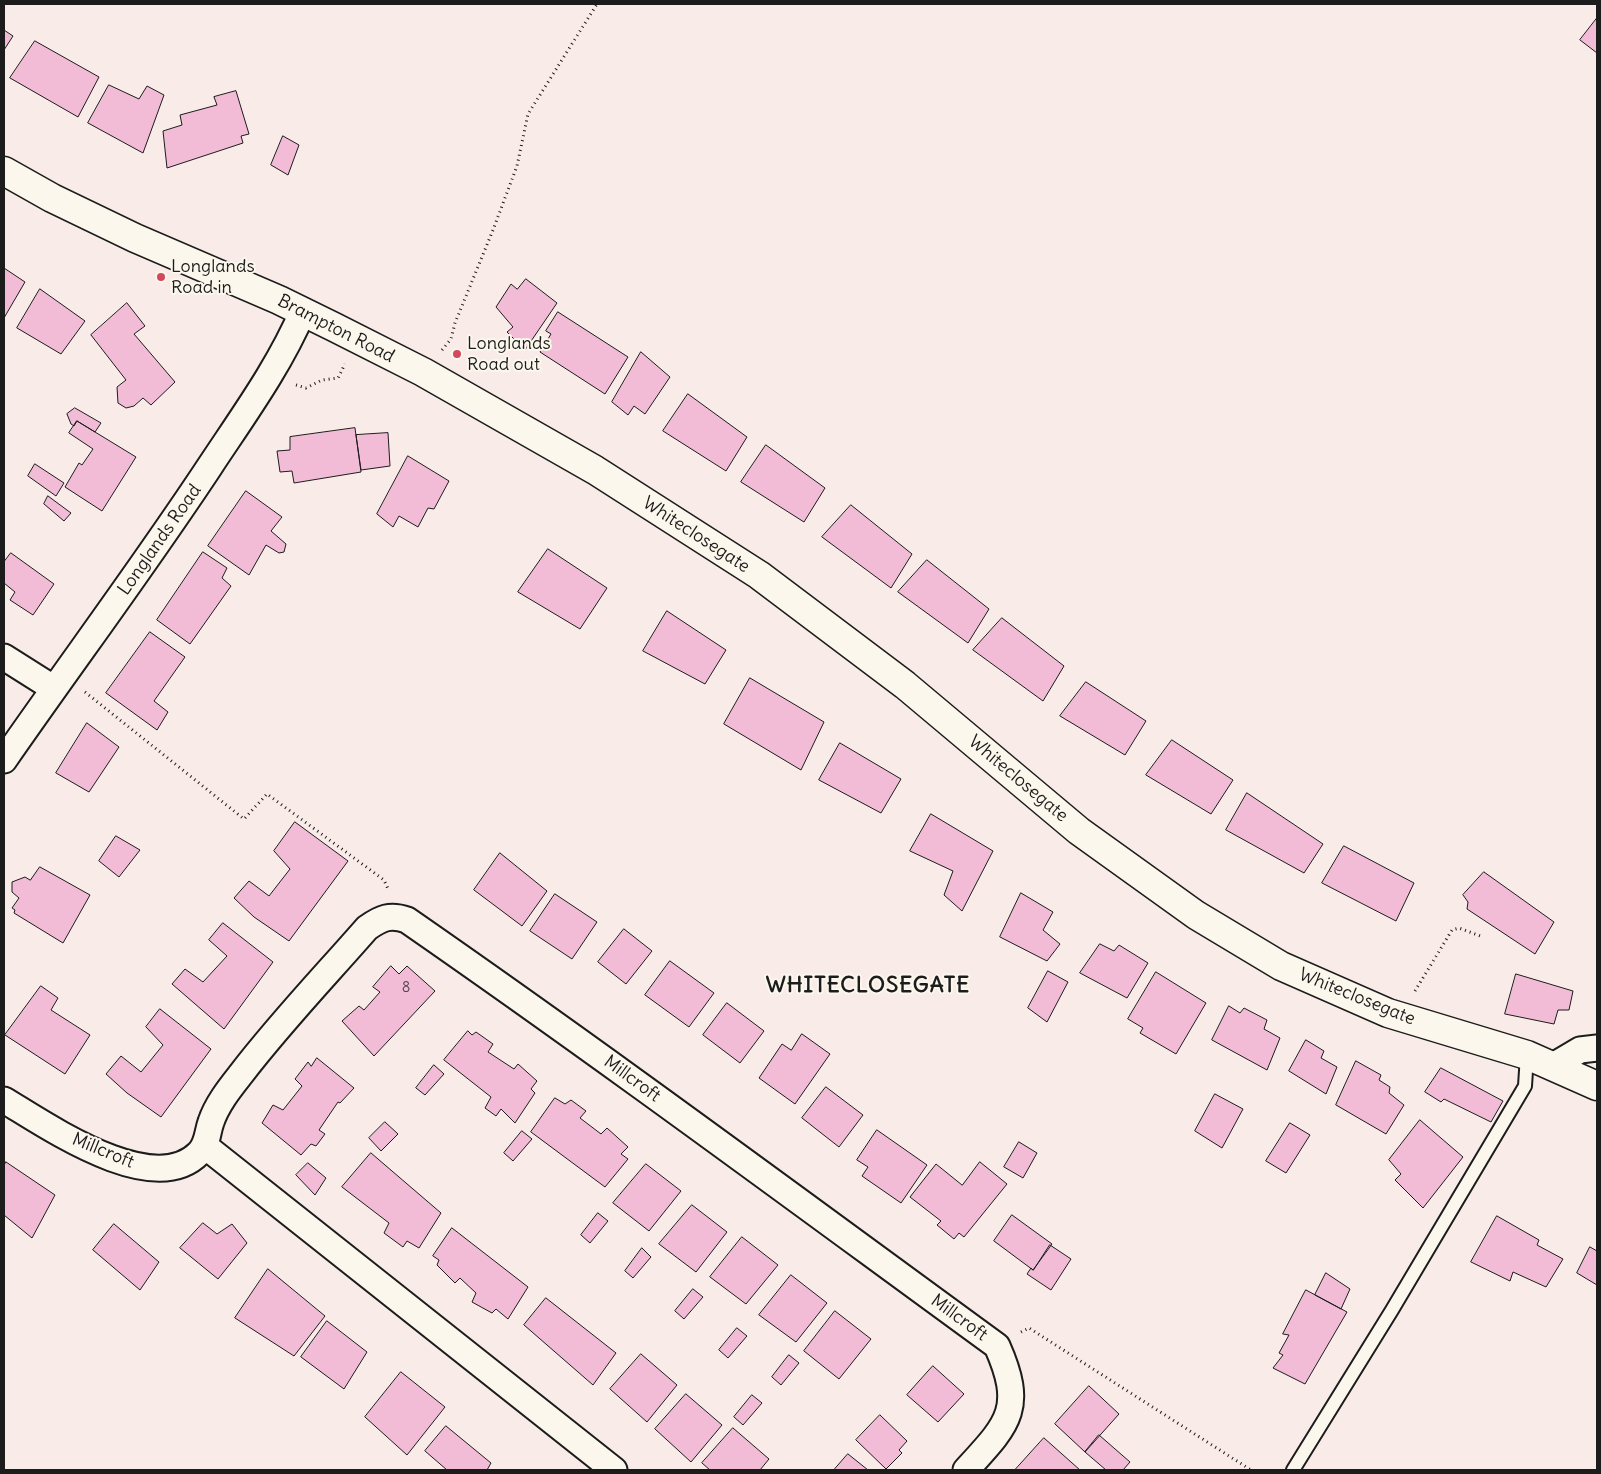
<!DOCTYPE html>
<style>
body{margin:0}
#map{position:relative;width:1601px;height:1474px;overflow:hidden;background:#f9ebe8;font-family:Delius,sans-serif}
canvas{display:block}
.frame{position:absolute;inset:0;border:5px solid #1c1c1c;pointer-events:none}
</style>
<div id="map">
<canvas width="1601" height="1474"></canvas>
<div class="frame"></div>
</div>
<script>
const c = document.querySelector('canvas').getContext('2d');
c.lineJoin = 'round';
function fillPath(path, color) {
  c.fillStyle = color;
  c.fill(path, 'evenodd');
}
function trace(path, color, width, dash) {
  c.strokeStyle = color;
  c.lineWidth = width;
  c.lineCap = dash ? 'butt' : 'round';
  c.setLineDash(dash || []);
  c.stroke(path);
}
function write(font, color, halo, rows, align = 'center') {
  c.font = font + ' Delius,sans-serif';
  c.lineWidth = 4;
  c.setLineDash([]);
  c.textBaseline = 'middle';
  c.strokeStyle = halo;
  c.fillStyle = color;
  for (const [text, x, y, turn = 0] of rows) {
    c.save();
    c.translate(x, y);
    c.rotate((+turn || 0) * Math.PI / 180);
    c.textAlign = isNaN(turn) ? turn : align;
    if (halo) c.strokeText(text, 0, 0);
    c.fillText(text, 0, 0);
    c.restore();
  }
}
const building = new Path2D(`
 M 1597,18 L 1597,53 L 1580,40 Z
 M 4,30 L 13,36 L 4,50 Z
 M 35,41 L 99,77 L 78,117 L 10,78 Z
 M 109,85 L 139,99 L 147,86 L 164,95 L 143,153 L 88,123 Z
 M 236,91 L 249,134 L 241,136 L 243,143 L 167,168 L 163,131 L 182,125 L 180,115 L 217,105 L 214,97 Z
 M 283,136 L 299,145 L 288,175 L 271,165 Z
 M 4,268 L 25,282 L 4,318 Z
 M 526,279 L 557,303 L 525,350 L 507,332 L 513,327 L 496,307 L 511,284 L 517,289 Z
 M 40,289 L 85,321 L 61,354 L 17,328 Z
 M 127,303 L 145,326 L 134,334 L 175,382 L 151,405 L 143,398 L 134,406 L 126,408 L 118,403 L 117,387 L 126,380 L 91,335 Z
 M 558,312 L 628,357 L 605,394 L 540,352 L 551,334 L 546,331 Z
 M 641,352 L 670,377 L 645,414 L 634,406 L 628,415 L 612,402 Z
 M 688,394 L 747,437 L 726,471 L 663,431 Z
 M 75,408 L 101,423 L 95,432 L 77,421 L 74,426 L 71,424 L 67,414 Z
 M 77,421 L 136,457 L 102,511 L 65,487 L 79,463 L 82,465 L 93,449 L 69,433 Z
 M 355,428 L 361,472 L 294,483 L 292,471 L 280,472 L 277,451 L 290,450 L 290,437 Z
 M 388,433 L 390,466 L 361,470 L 356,435 Z
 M 766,445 L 825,488 L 804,522 L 741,482 Z
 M 408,456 L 449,481 L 434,509 L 428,508 L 418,527 L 399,516 L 393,527 L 377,514 Z
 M 35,464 L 64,483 L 56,496 L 28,476 Z
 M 246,491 L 282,517 L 271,531 L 286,544 L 284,552 L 279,553 L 266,545 L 249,575 L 208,546 Z
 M 48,496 L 71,513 L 64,521 L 44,504 Z
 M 851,505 L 912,554 L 891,588 L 822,537 Z
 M 548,549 L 607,588 L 580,629 L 518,592 Z
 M 203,552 L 227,568 L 222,578 L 231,586 L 190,644 L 157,620 Z
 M 11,553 L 54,584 L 33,615 L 10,600 L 15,592 L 4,583 L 4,562 Z
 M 927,560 L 989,609 L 968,643 L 898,592 Z
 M 667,611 L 726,650 L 705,684 L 643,651 Z
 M 1002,618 L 1064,666 L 1043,701 L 973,650 Z
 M 150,632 L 185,657 L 154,701 L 168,712 L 157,730 L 106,693 Z
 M 750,678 L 824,722 L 801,770 L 724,724 Z
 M 1086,682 L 1146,721 L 1125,755 L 1060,716 Z
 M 87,723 L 119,747 L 89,792 L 56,773 Z
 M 1172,740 L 1233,780 L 1211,814 L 1146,775 Z
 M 840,743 L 901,779 L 881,813 L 819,780 Z
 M 1247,793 L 1323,844 L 1304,873 L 1226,830 Z
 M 931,814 L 993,851 L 962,911 L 944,895 L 953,871 L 910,851 Z
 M 295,822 L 348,861 L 289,941 L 254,917 L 234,898 L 249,881 L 269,896 L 290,869 L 274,851 Z
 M 116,836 L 140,850 L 119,877 L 99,861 Z
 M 1344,846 L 1414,883 L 1396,921 L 1322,883 Z
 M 500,853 L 547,891 L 522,926 L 474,890 Z
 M 40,867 L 90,895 L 63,943 L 14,913 L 15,910 L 12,908 L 19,898 L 12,892 L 12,882 L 25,877 L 30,880 Z
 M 1484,872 L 1554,922 L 1535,954 L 1467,909 L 1468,902 L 1463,895 Z
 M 1021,893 L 1053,912 L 1043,930 L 1060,944 L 1047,961 L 1000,937 Z
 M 555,894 L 597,922 L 572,959 L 530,931 Z
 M 223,923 L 273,962 L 224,1029 L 172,984 L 185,969 L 203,982 L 227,956 L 209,940 Z
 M 624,929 L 652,951 L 626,984 L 598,962 Z
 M 1100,944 L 1114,951 L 1119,945 L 1148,963 L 1127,998 L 1080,973 Z
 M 670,961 L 714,993 L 689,1027 L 645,995 Z
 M 391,966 L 399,974 L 407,966 L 435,991 L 374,1056 L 342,1021 L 359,1006 L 364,1010 L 380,992 L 373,987 Z
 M 1048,971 L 1068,982 L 1047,1022 L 1028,1008 Z
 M 1156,972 L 1206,1003 L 1176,1054 L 1140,1033 L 1143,1028 L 1128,1019 Z
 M 1516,974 L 1573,991 L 1569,1010 L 1558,1010 L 1554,1024 L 1505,1014 Z
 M 41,986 L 58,998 L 51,1010 L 90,1035 L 65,1074 L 5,1035 Z
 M 727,1003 L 764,1031 L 740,1063 L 703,1035 Z
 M 1229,1006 L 1240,1013 L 1244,1008 L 1267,1020 L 1264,1029 L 1280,1038 L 1267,1070 L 1212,1040 Z
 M 160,1009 L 211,1049 L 161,1117 L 127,1093 L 106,1074 L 121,1056 L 141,1072 L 163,1045 L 146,1027 Z
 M 468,1031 L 472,1035 L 476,1032 L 493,1044 L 488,1052 L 514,1069 L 518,1064 L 537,1081 L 531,1089 L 535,1093 L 515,1123 L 501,1109 L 496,1116 L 485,1108 L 491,1097 L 444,1060 Z
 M 802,1034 L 830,1054 L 795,1104 L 759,1078 L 782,1044 L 791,1050 Z
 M 1306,1040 L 1324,1051 L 1321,1058 L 1337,1067 L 1326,1094 L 1289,1071 Z
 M 317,1058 L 354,1088 L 340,1103 L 338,1102 L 319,1130 L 325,1134 L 316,1146 L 311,1144 L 301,1155 L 262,1123 L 273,1105 L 283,1110 L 302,1086 L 295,1079 L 308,1062 L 311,1066 Z
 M 1356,1061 L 1381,1075 L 1379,1080 L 1390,1087 L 1389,1093 L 1404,1105 L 1386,1134 L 1336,1105 Z
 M 434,1065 L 444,1074 L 425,1095 L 416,1088 Z
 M 1441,1068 L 1503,1101 L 1491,1122 L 1444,1099 L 1441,1102 L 1425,1092 Z
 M 826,1087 L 863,1115 L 839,1147 L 802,1118 Z
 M 1215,1094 L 1243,1109 L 1222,1148 L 1195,1131 Z
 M 555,1098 L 565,1104 L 571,1100 L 586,1111 L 580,1118 L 601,1134 L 607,1128 L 628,1147 L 621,1154 L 628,1159 L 605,1187 L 531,1132 Z
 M 1420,1120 L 1463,1157 L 1423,1208 L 1395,1180 L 1401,1174 L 1389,1160 Z
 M 385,1122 L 398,1134 L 381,1151 L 369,1138 Z
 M 1290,1123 L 1310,1135 L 1286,1173 L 1266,1161 Z
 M 877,1130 L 927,1165 L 901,1203 L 862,1176 L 868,1167 L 857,1160 Z
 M 522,1131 L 532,1139 L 513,1161 L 504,1153 Z
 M 1019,1142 L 1037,1153 L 1023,1178 L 1004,1167 Z
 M 371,1153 L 441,1213 L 419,1248 L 407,1241 L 403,1247 L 384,1233 L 389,1223 L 342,1187 Z
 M 6,1162 L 55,1195 L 32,1238 L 4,1215 L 4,1166 Z
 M 980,1162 L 1007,1184 L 964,1237 L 959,1233 L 954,1239 L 937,1225 L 941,1221 L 910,1197 L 936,1164 L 962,1185 Z
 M 308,1163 L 326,1178 L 315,1195 L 296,1175 Z
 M 646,1164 L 681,1191 L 649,1231 L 613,1203 Z
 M 692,1205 L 727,1232 L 696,1272 L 659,1244 Z
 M 598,1213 L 608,1221 L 590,1243 L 581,1235 Z
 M 1012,1215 L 1052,1244 L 1033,1270 L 994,1241 Z
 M 1497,1216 L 1539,1240 L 1537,1245 L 1563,1259 L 1546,1287 L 1513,1272 L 1510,1281 L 1471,1262 Z
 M 203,1223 L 217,1234 L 232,1224 L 247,1243 L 218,1279 L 180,1248 Z
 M 114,1224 L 159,1262 L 140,1290 L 93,1250 Z
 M 452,1228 L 528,1287 L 508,1319 L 496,1309 L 492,1313 L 472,1302 L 476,1293 L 460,1278 L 455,1283 L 437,1265 L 439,1260 L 433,1256 Z
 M 742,1237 L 778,1265 L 746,1304 L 710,1277 Z
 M 1050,1245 L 1071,1259 L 1051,1290 L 1027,1274 L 1031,1268 L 1033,1270 Z
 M 1590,1247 L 1597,1251 L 1597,1285 L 1577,1273 Z
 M 642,1248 L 651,1257 L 633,1278 L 625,1271 Z
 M 268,1269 L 325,1316 L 294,1356 L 235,1318 Z
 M 1326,1273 L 1350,1289 L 1341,1309 L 1315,1295 Z
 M 791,1275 L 827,1303 L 796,1342 L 759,1315 Z
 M 693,1289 L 703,1297 L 684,1319 L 675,1311 Z
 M 1306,1290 L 1347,1312 L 1305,1384 L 1273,1368 L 1283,1355 L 1279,1353 L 1289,1335 L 1283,1334 Z
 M 546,1298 L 616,1353 L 593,1385 L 524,1325 Z
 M 835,1311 L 871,1339 L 839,1379 L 804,1351 Z
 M 327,1321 L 367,1352 L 344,1389 L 301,1357 Z
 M 737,1328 L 747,1336 L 728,1358 L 719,1350 Z
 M 641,1354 L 677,1385 L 647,1422 L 610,1389 Z
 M 789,1355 L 799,1363 L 781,1385 L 772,1377 Z
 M 933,1366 L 964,1394 L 938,1422 L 907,1395 Z
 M 401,1372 L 445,1407 L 407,1455 L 365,1417 Z
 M 1089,1386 L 1119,1414 L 1085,1452 L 1055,1424 Z
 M 686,1394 L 722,1425 L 691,1462 L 655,1429 Z
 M 752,1395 L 762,1403 L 743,1425 L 734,1417 Z
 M 880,1415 L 907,1441 L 899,1450 L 902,1453 L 886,1469 L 856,1440 Z
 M 446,1426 L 491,1463 L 487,1470 L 447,1470 L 425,1451 Z
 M 733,1428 L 769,1459 L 760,1470 L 710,1470 L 702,1463 Z
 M 1099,1435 L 1130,1462 L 1123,1470 L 1106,1470 L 1085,1452 Z
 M 1044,1438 L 1080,1470 L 1015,1470 Z
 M 848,1454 L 868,1470 L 834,1470 Z`);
fillPath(building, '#f2bcd6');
trace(building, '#1c1c1c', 1);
const service = new Path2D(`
 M 1293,1470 L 1392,1310 L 1525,1086 L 1527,1055`);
const minor = new Path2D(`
 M 4,657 L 53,688
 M 4,760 C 72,662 144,566 210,466 C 243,416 279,367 303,311
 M 1553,1066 L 1580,1050 L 1597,1048
 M 4,1100 C 46,1125 153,1200 199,1153 C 208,1144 207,1133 211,1122 C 217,1104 230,1088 241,1074 C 280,1023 325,976 367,928 C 381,918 390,914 407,920 C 606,1058 801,1203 997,1346 C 1025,1409 1008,1424 966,1470
 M 205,1146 L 614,1470`);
const secondary = new Path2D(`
 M 4,171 L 52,198 L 135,238 L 279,300 L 334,327 L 423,372 L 595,470 L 759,575 L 905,685 L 1079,831 L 1196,915 L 1281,966 L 1388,1013 L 1527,1055 L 1597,1086`);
trace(service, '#1c1c1c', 16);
trace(minor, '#1c1c1c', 29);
trace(secondary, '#1c1c1c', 31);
trace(new Path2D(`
 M 442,350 L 451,339 L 455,323 L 493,230 L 517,166 L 528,114 L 597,4
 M 296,385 L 306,388 L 322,380 L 338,378 L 345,364
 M 85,692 L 244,819 L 267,794 L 384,880 L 388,889
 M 1415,991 L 1452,930 L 1459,928 L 1483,937
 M 1021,1332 L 1029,1328 L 1251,1470`), '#1c1c1c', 3, [1, 4]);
trace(service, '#fbf7ec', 12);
trace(minor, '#fbf7ec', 25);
trace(secondary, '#fbf7ec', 28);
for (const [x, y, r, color] of [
 [161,277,5,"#d1495b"],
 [457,354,5,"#d1495b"]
]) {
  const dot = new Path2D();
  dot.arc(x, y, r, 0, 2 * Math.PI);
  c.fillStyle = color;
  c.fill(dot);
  trace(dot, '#fbf7ec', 2);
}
write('15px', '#52444a', null, [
 ["8",406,988]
]);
write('18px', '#1c1c1c', '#fbf7ec', [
 ["Longlands",171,267],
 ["Road in",171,288],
 ["Longlands",467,344],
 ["Road out",467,365]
], 'left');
write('18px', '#1c1c1c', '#fbf7ec', [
 ["Brampton Road",336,329,27],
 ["Whiteclosegate",696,535,33],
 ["Longlands Road",160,540,-55],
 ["Whiteclosegate",1018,779,40],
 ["Whiteclosegate",1357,997,22],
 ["Millcroft",632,1079,36],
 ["Millcroft",103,1151,22],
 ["Millcroft",959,1318,36]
]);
c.letterSpacing = '1px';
write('bold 22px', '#1c1c1c', '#fbf7ec', [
 ["WHITECLOSEGATE",868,986]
]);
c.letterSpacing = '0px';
</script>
